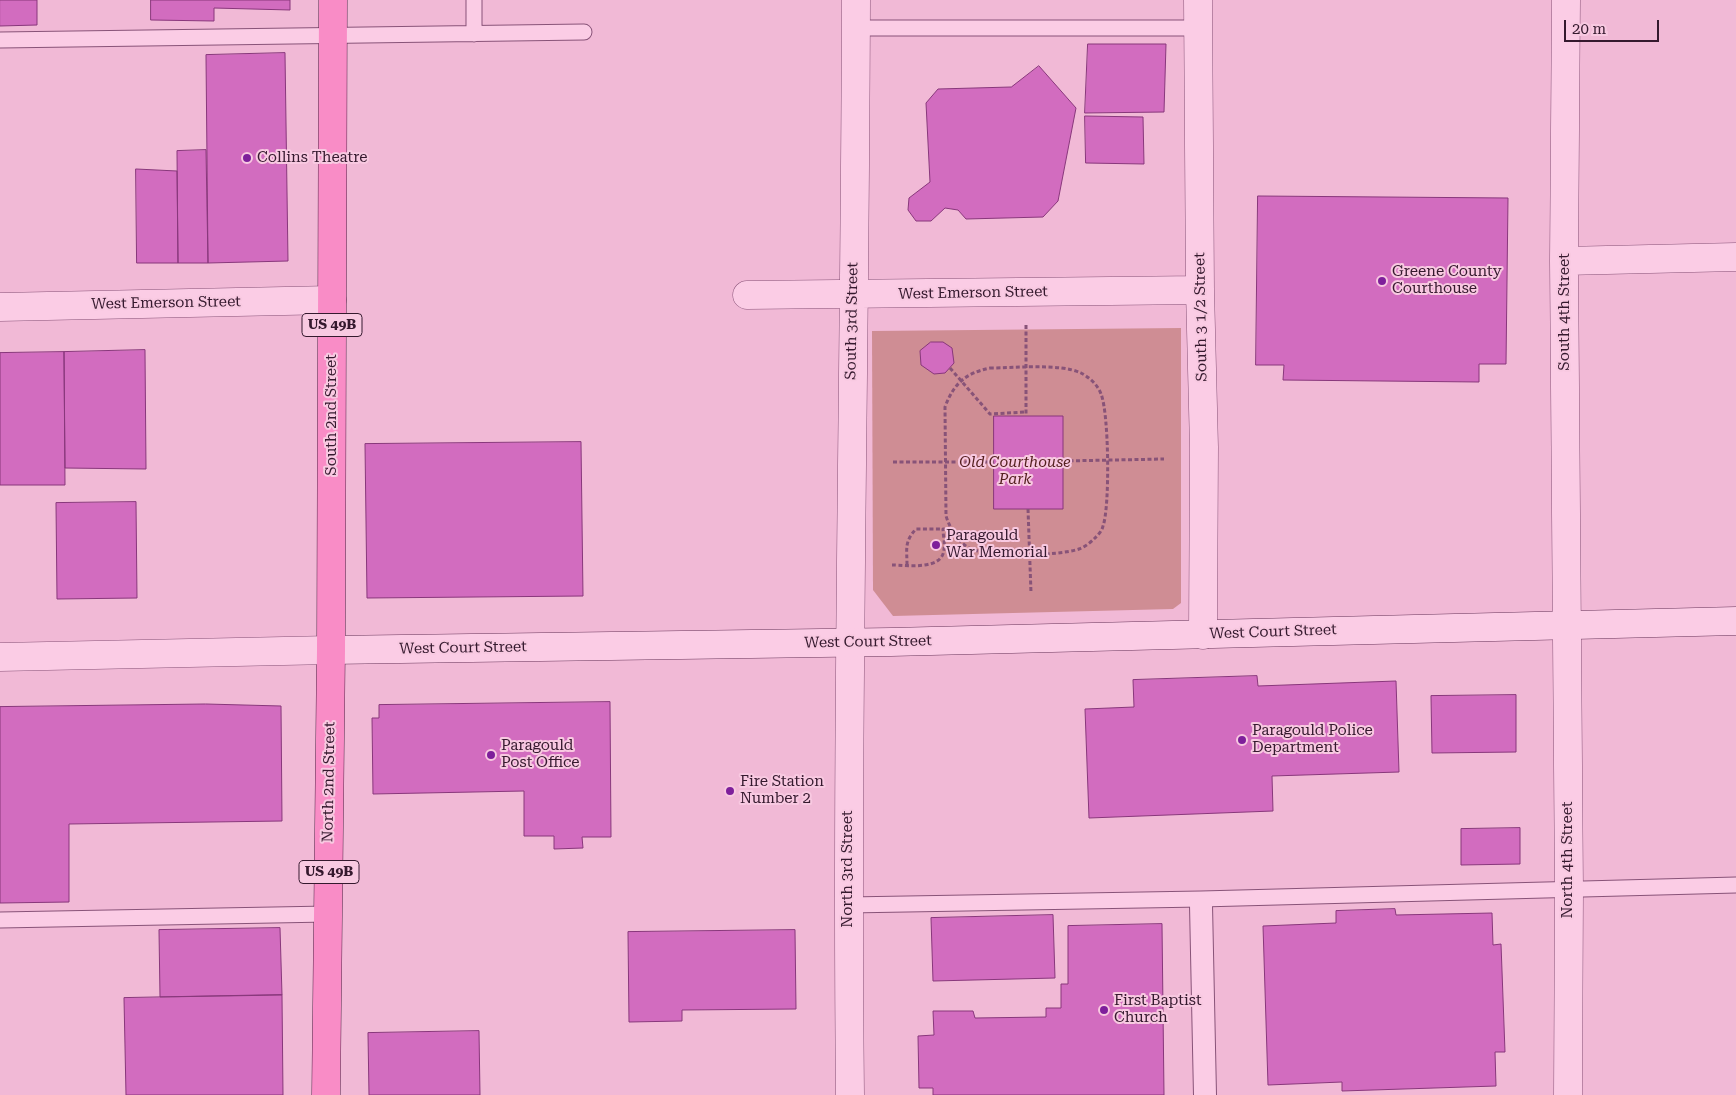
<!DOCTYPE html>
<style>
body{margin:0}
#map{position:relative;width:1736px;height:1095px;overflow:hidden;background:#f1b9d6;font-family:"Roboto Serif",serif}
canvas{display:block}
.scale{position:absolute;left:1564px;top:20px;width:95px;height:22px;box-sizing:border-box;border:2px solid #35192e;border-top:0;padding-left:6px;font-size:15px;line-height:18px;white-space:nowrap;color:#35192e;-webkit-text-stroke:4px #f8c9e1;paint-order:stroke}
</style>
<div id="map">
<canvas width="1736" height="1095"></canvas>
<div class="scale">20 m</div>
</div>
<script>
const c = document.querySelector('canvas').getContext('2d');
c.lineJoin = 'round';
function fillPath(path, color) {
  c.fillStyle = color;
  c.fill(path, 'evenodd');
}
function trace(path, color, width, dash) {
  c.strokeStyle = color;
  c.lineWidth = width;
  c.lineCap = dash ? 'butt' : 'round';
  c.setLineDash(dash || []);
  c.stroke(path);
}
function write(font, color, halo, rows, align = 'center') {
  c.font = font + ' "Roboto Serif",serif';
  c.lineWidth = 4;
  c.setLineDash([]);
  c.textBaseline = 'middle';
  c.strokeStyle = halo;
  c.fillStyle = color;
  for (const [text, x, y, turn = 0] of rows) {
    c.save();
    c.translate(x, y);
    c.rotate((+turn || 0) * Math.PI / 180);
    c.textAlign = isNaN(turn) ? turn : align;
    if (halo) c.strokeText(text, 0, 0);
    c.fillText(text, 0, 0);
    c.restore();
  }
}
fillPath(new Path2D(`
 M 1181,328 L 1181,603 L 1173,609 L 893,616 L 873,590 L 872,331 Z`), '#cf8d94');
const building = new Path2D(`
 M 0,0 L 37,0 L 37,25 L 0,26 Z
 M 151,0 L 290,0 L 290,10 L 214,8 L 214,21 L 151,20 Z
 M 1088,44 L 1166,44 L 1164,112 L 1085,113 Z
 M 285,53 L 288,261 L 208,263 L 206,55 Z
 M 1039,66 L 1076,108 L 1058,201 L 1043,217 L 966,219 L 958,210 L 945,208 L 931,221 L 916,221 L 908,210 L 909,198 L 930,182 L 926,103 L 938,89 L 1011,87 Z
 M 1085,116 L 1143,117 L 1144,164 L 1086,163 Z
 M 206,150 L 208,263 L 178,263 L 177,151 Z
 M 136,169 L 177,171 L 178,263 L 137,263 Z
 M 1258,196 L 1508,198 L 1506,364 L 1479,364 L 1479,382 L 1283,380 L 1284,365 L 1256,365 Z
 M 931,342 L 943,342 L 952,348 L 954,363 L 945,373 L 934,374 L 921,365 L 920,351 Z
 M 145,350 L 146,469 L 65,468 L 64,352 Z
 M 64,352 L 65,485 L 0,485 L 0,353 Z
 M 994,416 L 1063,416 L 1063,509 L 994,509 Z
 M 581,442 L 583,596 L 367,598 L 365,444 Z
 M 136,502 L 137,598 L 57,599 L 56,503 Z
 M 1257,676 L 1258,686 L 1396,681 L 1399,772 L 1272,776 L 1273,811 L 1089,818 L 1085,709 L 1134,707 L 1133,680 Z
 M 1516,695 L 1516,752 L 1432,753 L 1431,696 Z
 M 610,702 L 611,837 L 582,837 L 583,848 L 554,849 L 554,836 L 524,836 L 524,791 L 373,794 L 372,718 L 379,718 L 379,705 Z
 M 206,704 L 281,706 L 282,821 L 69,824 L 69,902 L 0,903 L 0,707 Z
 M 1520,828 L 1520,864 L 1461,865 L 1461,829 Z
 M 1395,909 L 1396,915 L 1492,913 L 1493,945 L 1501,944 L 1505,1052 L 1495,1052 L 1496,1086 L 1342,1091 L 1342,1082 L 1268,1085 L 1263,926 L 1336,923 L 1336,911 Z
 M 1053,915 L 1055,978 L 933,981 L 931,918 Z
 M 1162,924 L 1164,1095 L 933,1095 L 933,1088 L 919,1088 L 918,1036 L 934,1035 L 933,1011 L 973,1011 L 975,1018 L 1046,1017 L 1046,1008 L 1061,1008 L 1061,984 L 1068,984 L 1068,926 Z
 M 280,928 L 282,995 L 160,997 L 159,930 Z
 M 795,930 L 796,1009 L 682,1010 L 682,1021 L 629,1022 L 628,932 Z
 M 282,995 L 283,1095 L 126,1095 L 124,998 Z
 M 479,1031 L 480,1095 L 369,1095 L 368,1033 Z`);
fillPath(building, '#d26cbf');
trace(building, '#88377b', 1);
const service = new Path2D(`
 M 474,0 L 474,34
 M 856,28 L 1199,28
 M 0,40 L 584,32
 M 848,905 L 1201,899 L 1736,885
 M 0,920 L 328,914`);
const pedestrian = new Path2D(`
 M 1201,905 L 1205,1095`);
const minor = new Path2D(`
 M 1198,0 L 1200,290 L 1204,447 L 1203,635
 M 1566,0 L 1564,261 L 1569,890 L 1568,1095
 M 1564,261 L 1736,257
 M 747,295 L 1200,290
 M 0,307 L 332,300
 M 850,1095 C 846,730 855,365 856,0`);
const tertiary = new Path2D(`
 M 0,657 L 331,650`);
const secondary = new Path2D(`
 M 331,650 L 891,642 L 1736,621`);
const primary = new Path2D(`
 M 326,1095 L 331,650 L 333,0`);
trace(service, '#885378', 17);
trace(pedestrian, '#885378', 24);
trace(minor, '#885378', 29);
trace(tertiary, '#885378', 29);
trace(secondary, '#69365b', 29);
trace(primary, '#54284a', 29);
trace(new Path2D(`
 M 1026,325 L 1026,416
 M 950,368 L 990,414 L 1026,412
 M 990,368 C 1014,368 1060,363 1081,373 C 1089,377 1098,385 1101,394 C 1109,413 1110,507 1103,526 C 1102,531 1098,535 1095,538 C 1091,542 1085,547 1079,549 C 1059,556 985,558 967,547 C 956,539 950,528 946,516 L 945,407 C 954,383 966,373 990,368 Z
 M 1063,461 L 1164,459
 M 893,462 L 994,462
 M 1028,509 L 1031,593
 M 892,565 C 906,565 943,571 944,549 C 945,543 943,535 943,529 L 950,529
 M 907,565 C 907,549 904,542 916,529 L 943,529`), '#885378', 3, [4, 2.5]);
trace(service, '#fbcce5', 15);
trace(pedestrian, '#fbcce5', 22);
trace(minor, '#fbcce5', 28);
trace(tertiary, '#fbcce5', 28);
trace(secondary, '#fbcce5', 28);
trace(primary, '#f98cc6', 28);
for (const [x, y, r, color] of [
 [247,158,5,"#7e1f9b"],
 [1382,281,5,"#7e1f9b"],
 [936,545,5,"#7e1f9b"],
 [1242,740,5,"#7e1f9b"],
 [491,755,5,"#7e1f9b"],
 [730,791,5,"#7e1f9b"],
 [1104,1010,5,"#7e1f9b"]
]) {
  const dot = new Path2D();
  dot.arc(x, y, r, 0, 2 * Math.PI);
  c.fillStyle = color;
  c.fill(dot);
  trace(dot, '#f8c9e1', 2);
}
for (const [x, y, w] of [
 [332,325,60],
 [329,872,60]
]) {
  const box = new Path2D();
  box.roundRect(x - w / 2, y - 11.5, w, 23, 4);
  c.fillStyle = '#f8c9e1';
  c.fill(box);
  trace(box, '#35192e', 1);
}
write('bold 14px', '#35192e', null, [
 ["US 49B",332,325],
 ["US 49B",329,872]
]);
write('15px', '#35192e', '#f8c9e1', [
 ["Collins Theatre",257,158],
 ["Greene County",1392,272],
 ["Courthouse",1392,289],
 ["Paragould",946,536],
 ["War Memorial",946,553],
 ["Paragould Police",1252,731],
 ["Department",1252,748],
 ["Paragould",501,746],
 ["Post Office",501,763],
 ["Fire Station",740,782],
 ["Number 2",740,799],
 ["First Baptist",1114,1001],
 ["Church",1114,1018]
], 'left');
write('15px', '#35192e', '#f8c9e1', [
 ["West Emerson Street",973,293,-1],
 ["West Emerson Street",166,303,-1],
 ["South 4th Street",1565,312,-90],
 ["South 3 1/2 Street",1201,317,-91],
 ["South 3rd Street",852,321,-89],
 ["South 2nd Street",332,415,-90],
 ["West Court Street",1273,632,-2],
 ["West Court Street",868,642,-1],
 ["West Court Street",463,648,-1],
 ["North 2nd Street",329,782,-89],
 ["North 4th Street",1568,860,-90],
 ["North 3rd Street",848,869,-90]
]);
write('italic 15px', '#531f1e', '#f8c9e1', [
 ["Old Courthouse",1015,463],
 ["Park",1015,480]
]);
</script>
